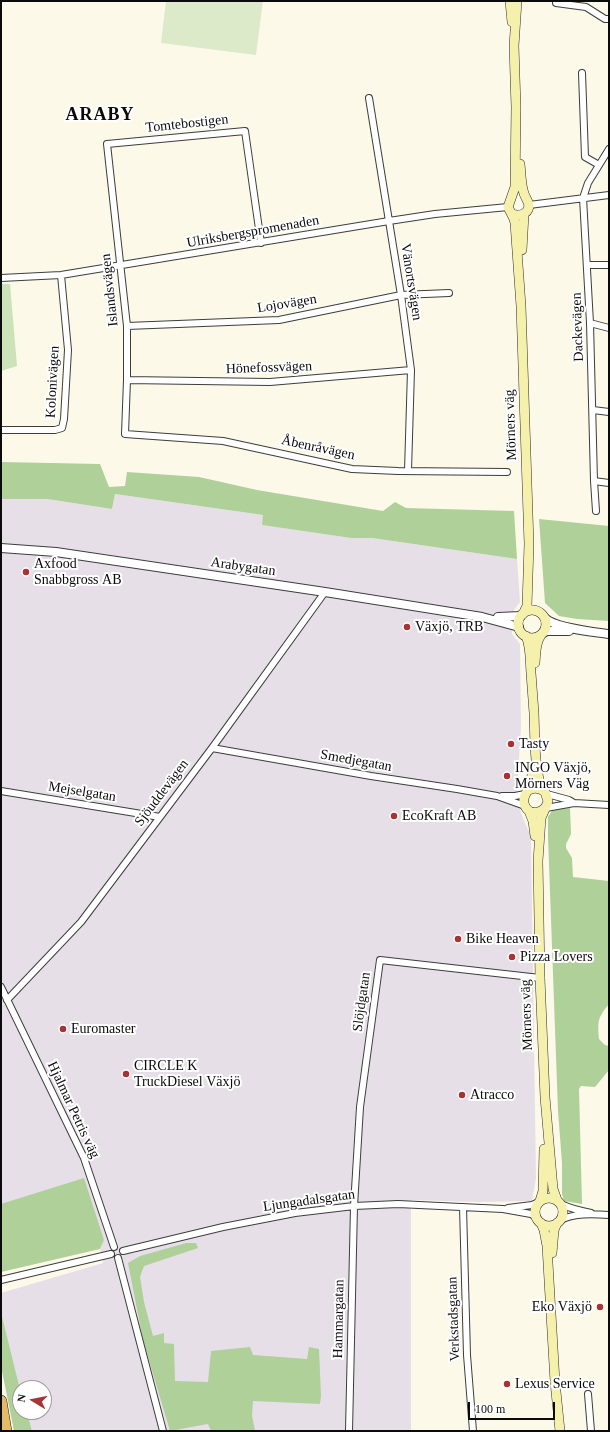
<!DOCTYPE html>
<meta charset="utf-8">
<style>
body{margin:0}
#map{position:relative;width:610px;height:1432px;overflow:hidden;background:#fcf9e9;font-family:"Times New Roman",serif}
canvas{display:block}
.frame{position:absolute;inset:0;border:2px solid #0a0a0a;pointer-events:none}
.north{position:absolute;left:12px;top:1380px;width:40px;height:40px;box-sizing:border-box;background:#fff;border:1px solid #9d9d9d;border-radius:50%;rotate:280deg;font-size:11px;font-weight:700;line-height:16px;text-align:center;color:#0a0a0a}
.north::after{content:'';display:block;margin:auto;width:14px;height:18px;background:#a73434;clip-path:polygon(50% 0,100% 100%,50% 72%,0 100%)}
.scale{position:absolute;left:468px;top:1402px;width:87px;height:18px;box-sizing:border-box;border:2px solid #0a0a0a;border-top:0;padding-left:5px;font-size:12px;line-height:14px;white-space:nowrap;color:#0a0a0a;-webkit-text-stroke:3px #fff;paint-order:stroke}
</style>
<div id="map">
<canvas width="610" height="1432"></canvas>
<div class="frame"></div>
<div class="north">N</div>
<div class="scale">100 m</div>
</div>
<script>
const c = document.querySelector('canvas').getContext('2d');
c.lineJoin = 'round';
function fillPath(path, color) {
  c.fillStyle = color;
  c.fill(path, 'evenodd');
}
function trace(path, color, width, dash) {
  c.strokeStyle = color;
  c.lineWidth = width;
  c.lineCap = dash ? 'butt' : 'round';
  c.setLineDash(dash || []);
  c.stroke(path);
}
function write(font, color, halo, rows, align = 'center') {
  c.font = font + ' "Times New Roman",serif';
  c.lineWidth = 4;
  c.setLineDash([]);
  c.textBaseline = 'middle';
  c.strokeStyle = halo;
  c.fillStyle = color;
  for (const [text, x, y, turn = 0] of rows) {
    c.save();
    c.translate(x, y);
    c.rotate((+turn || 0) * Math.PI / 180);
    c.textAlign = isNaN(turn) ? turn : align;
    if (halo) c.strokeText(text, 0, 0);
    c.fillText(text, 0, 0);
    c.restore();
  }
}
fillPath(new Path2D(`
 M 115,494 L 263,515 L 263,525 L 351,538 L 372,538 L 517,559 L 520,602 L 514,610 L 512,634 L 520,644 L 521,727 L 517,790 L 521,813 L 531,837 L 536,1178 L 532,1201 L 480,1202 L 411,1200 L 411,1431 L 32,1431 L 27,1412 L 44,1412 L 44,1388 L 20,1389 L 2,1316 L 1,1293 L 103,1263 L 100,1249 L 104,1240 L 1,1204 L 1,499 L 47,499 L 112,509 Z`), '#e7dfe8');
fillPath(new Path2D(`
 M 1,284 L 10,284 L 17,366 L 1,371 Z`), '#cce2b8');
fillPath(new Path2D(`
 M 1,462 L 100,464 L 109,487 L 125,486 L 127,472 L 199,477 L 257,490 L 383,511 L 395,502 L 406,508 L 514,511 L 517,559 L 372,538 L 351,538 L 262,525 L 263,515 L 115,494 L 112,509 L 47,499 L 1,499 Z
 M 539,519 L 609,526 L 609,621 L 577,619 L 559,616 L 545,603 Z
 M 570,808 L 571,834 L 566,844 L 566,848 L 572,858 L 573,877 L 609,881 L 609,1004 C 597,1018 598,1022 599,1039 L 605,1045 L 609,1046 L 609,1070 L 595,1087 L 581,1086 L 579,1089 L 582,1204 L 564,1201 L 562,1194 L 562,1163 L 558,1111 L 548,837 L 548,817 L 553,809 Z
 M 84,1178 L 104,1240 L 100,1249 L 1,1272 L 1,1204 Z
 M 186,1243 L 196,1243 L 198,1248 L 144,1266 L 140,1277 L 144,1302 L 153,1336 L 164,1333 L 164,1343 L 174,1344 L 175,1381 L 208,1382 L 211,1351 L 250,1347 L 253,1355 L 307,1359 L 309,1347 L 319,1349 L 321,1396 L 320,1404 L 253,1401 L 252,1415 L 255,1431 L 211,1431 L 208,1424 L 170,1431 L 143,1340 L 128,1263 L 140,1256 Z
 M 2,1316 L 20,1389 L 20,1412 L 27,1412 L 32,1431 L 14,1431 L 1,1366 L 1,1317 Z`), '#afd099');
fillPath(new Path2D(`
 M 166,1 L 263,1 L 256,55 L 161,43 Z`), '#ddeac9');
const minor = new Path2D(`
 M 556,1 L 556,3 L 586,7 L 605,19 L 609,19
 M 582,73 L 585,157 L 599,165
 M 369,98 L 401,295 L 411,370 L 408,471
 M 529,205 L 609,195
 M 261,243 L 245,131 L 107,144 L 127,326 L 127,380 L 125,434 L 223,441 L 352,469 L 398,471 L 507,472
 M 587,265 L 609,265
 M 1,278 L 61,275 L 389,221 L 435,214 L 508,207
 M 590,323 L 609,328
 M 127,326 L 279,320 L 401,295 L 449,293
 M 127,380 L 270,382 L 411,370
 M 593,410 L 609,412
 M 1,430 L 55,430 L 62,428 L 64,419 L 68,350 L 61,275
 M 594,481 L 609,483
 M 596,511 L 594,481 L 590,323 L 583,198 L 588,183 L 609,149
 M 212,748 L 371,776 L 457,789 L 497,796 L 525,806
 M 1,791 L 160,817
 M 547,794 L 569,800 L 574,803
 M 502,796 L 515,796 L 525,794
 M 546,808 L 574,803 L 609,805
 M 1,987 L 84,1158 L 114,1247
 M 7,1000 L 81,922 L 212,748 L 325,592
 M 558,1202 C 568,1209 579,1210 591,1213
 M 463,1207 L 467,1355 L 473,1431
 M 508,1208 L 532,1205 L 539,1202
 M 559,1221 C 572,1213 593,1214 609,1215
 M 123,1251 L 223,1227 L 295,1213 L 354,1206 L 398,1204 L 503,1209 L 531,1214 L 536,1217
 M 118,1258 L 163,1431
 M 1,1280 L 111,1254
 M 588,1394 L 591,1431
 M 349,1431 L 354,1206 L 360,1107 L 380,960 L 540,978`);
const tertiary = new Path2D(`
 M 1,548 L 56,552 L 325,592 L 482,617 L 519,627
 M 498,617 L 521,616
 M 545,618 C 555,628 594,632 609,634
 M 543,633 L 547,631 L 569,631`);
const secondary = new Path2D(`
 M 510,1 L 512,22
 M 517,1 L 514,46 L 516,107 L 515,187 L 508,207 L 514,219 L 515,223 L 521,306 L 529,544 L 527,606 L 523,614
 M 512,214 C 520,217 532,213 528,202 C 526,198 524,195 523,190 C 521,182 521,173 520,164
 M 522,250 L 524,214
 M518 624a14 14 0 1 1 28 0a14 14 0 1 1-28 0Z
 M 526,636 C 531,647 530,661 531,673 C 532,686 533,700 534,713 C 535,738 534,766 542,790
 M 535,663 C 536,653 535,643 541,635
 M 527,791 C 533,787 539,787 545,792 L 548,801 C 546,812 531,818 525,806 C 521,797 528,792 530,785 C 532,779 532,772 533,766
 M 545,809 L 541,818 L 538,861 L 540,978 L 545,1097 L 553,1189 L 557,1200
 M 529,811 L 533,821 L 535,836
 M535 1212a14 14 0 1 1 28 0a14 14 0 1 1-28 0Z
 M 540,1201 L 543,1191 L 544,1149
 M 541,1223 L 544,1230 L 547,1246 L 555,1382 L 560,1431
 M 552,1253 L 554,1230 L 557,1223`);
const trunk = new Path2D(`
 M 1,1401 L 6,1431`);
trace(minor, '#3d3d3d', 8);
trace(tertiary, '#3d3d3d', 10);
trace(secondary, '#2c2c2c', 10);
trace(trunk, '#1b1b1b', 12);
trace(minor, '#fff', 6);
trace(tertiary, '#fff', 8);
trace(secondary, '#f5f0ac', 9);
trace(trunk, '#e4ba68', 11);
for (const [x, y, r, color] of [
 [26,572,4,"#a73434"],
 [407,627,4,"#a73434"],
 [511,744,4,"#a73434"],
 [507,776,4,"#a73434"],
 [394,816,4,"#a73434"],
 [458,939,4,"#a73434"],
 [512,957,4,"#a73434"],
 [63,1029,4,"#a73434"],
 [126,1074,4,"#a73434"],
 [462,1095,4,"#a73434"],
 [600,1307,4,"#a73434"],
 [507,1384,4,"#a73434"]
]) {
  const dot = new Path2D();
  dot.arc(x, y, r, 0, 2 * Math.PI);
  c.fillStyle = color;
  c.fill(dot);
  trace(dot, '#fff', 1.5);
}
write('14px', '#0a0a0a', '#fff', [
 ["Tomtebostigen",187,124,-6],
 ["Ulriksbergspromenaden",253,232,-10],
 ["Vänortsvägen",411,282,81],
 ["Islandsvägen",110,290,-96],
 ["Lojovägen",287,304,-9],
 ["Dackevägen",578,327,-92],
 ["Hönefossvägen",269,368,-2],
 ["Kolonivägen",53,382,-87],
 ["Mörners väg",511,425,-92],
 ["Åbenråvägen",318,448,12],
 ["Arabygatan",243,567,8],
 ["Smedjegatan",356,761,10],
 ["Mejselgatan",82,792,9],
 ["Sjöuddevägen",162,793,-53],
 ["Slöjdgatan",362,1002,-82],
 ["Mörners väg",527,1015,-92],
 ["Hjalmar Petris väg",73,1110,65],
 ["Ljungadalsgatan",309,1201,-8],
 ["Hammargatan",339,1319,-89],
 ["Verkstadsgatan",454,1319,-92]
]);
write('14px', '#0a0a0a', '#fff', [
 ["Axfood",34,564],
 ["Snabbgross AB",34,580],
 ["Växjö, TRB",415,627],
 ["Tasty",519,744],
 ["INGO Växjö,",515,768],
 ["Mörners Väg",515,784],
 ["EcoKraft AB",402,816],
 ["Bike Heaven",466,939],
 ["Pizza Lovers",520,957],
 ["Euromaster",71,1029],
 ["CIRCLE K",134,1066],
 ["TruckDiesel Växjö",134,1082],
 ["Atracco",470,1095],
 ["Eko Växjö",592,1307,"right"],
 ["Lexus Service",515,1384]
], 'left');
c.letterSpacing = '1px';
write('bold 18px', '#0a0a0a', '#fff', [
 ["ARABY",100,115]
]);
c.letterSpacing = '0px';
</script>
